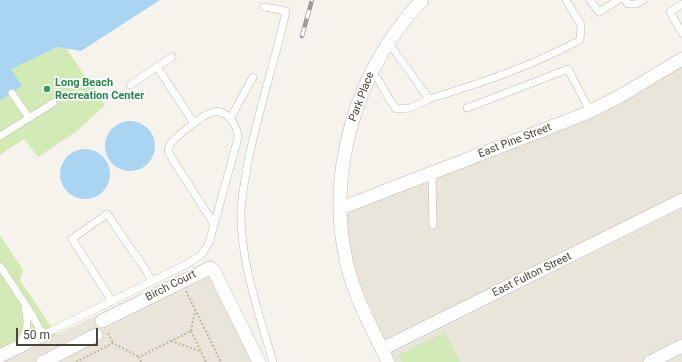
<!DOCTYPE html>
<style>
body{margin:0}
#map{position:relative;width:682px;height:362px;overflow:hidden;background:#f6f3ec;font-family:Roboto,sans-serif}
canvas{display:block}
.scale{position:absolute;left:16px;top:328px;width:82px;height:18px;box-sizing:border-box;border:2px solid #4b4439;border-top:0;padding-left:5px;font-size:12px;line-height:14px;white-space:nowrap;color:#4b4439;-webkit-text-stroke:3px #fff;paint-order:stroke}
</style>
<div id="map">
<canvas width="682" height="362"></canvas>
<div class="scale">50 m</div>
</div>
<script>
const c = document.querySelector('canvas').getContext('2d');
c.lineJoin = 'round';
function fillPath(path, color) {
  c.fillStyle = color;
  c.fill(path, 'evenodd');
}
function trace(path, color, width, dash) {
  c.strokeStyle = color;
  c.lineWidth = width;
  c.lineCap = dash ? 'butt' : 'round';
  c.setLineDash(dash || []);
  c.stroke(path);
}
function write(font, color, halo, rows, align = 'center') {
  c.font = font + ' Roboto,sans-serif';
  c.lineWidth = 3.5;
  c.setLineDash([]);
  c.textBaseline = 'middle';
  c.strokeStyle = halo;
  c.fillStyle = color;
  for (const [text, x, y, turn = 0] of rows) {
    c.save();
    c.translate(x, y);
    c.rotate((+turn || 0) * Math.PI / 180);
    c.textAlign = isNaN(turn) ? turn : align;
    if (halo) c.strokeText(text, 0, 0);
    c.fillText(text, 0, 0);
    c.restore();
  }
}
fillPath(new Path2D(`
 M 682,59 L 682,362 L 388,362 L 366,317 L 341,208 L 622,95 Z
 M 212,259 L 263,362 L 1,362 Z`), '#eae5da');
fillPath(new Path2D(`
 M 59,47 L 66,48 L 105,105 L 77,131 L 38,157 L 24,139 L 0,155 L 0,73 Z
 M 0,235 L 23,270 L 20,280 L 57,335 L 1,362 L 0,362 Z
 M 445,332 L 460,362 L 402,362 L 398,355 Z`), '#d2eab5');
fillPath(new Path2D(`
 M 0,0 L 160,0 L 81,51 L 58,47 L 11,69 L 22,86 L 1,100 L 0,99 Z
 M105 146a25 25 0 1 1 50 0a25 25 0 1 1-50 0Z
 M60 174a25 25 0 1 1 50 0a25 25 0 1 1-50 0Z`), '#a9d4f2');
const lane = new Path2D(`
 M 590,0 L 599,12 L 618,0
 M 625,0 L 628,4 L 636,4 L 643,0
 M 682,4 L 670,12 L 682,33
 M 264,7 L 286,11 C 275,62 258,111 248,162 C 245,178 242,194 241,210 C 240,262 259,313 273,362
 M 157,67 L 194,123
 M 371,74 L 378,79 L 390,100 L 396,109 L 410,108 L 429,99 L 394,50 L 387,43
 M 130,85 L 172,57
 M 12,93 L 29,118
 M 429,99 C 481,83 532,66 580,40 L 581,25 L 566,0
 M 467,108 L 568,69 L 590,111
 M 230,119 L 253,77
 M 0,136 L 53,103
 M 432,173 L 433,225
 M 0,266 L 31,313 L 43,335 L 187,264 L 201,255 L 209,243 L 238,138 C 238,126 227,109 213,112 C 205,113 177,136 171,143 C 169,146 168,149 168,152 L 214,224
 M 112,301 L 72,239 L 107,214 L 145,269 L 152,281
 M 18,344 C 27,334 29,321 25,308`);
const street = new Path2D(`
 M 341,208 L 587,113 L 622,95 L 682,59
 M 102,321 L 210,268 L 214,271 L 259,362
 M 382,349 L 682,200
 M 0,356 L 43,335
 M 43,362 L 96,335
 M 388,362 C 373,330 355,299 347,264 C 325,171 357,69 422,0
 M 650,362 L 682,346`);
trace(lane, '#c2bbae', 8);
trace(street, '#c2bbae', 14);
trace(new Path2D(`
 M 186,291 L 221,362
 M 191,331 L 206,362
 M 191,331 L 195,311
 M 108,333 L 113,343
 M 171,341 L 200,351
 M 76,362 L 113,343 L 139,357
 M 141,362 L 139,357 L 191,331`), '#c4b79f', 2, [2, 2]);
trace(lane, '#fff', 7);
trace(street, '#fff', 13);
const rail = new Path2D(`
 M 302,36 L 312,0`);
trace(rail, '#9a9a9a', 4.5);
trace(rail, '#fff', 3, [9]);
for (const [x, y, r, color] of [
 [47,89,4,"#2e9e5b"]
]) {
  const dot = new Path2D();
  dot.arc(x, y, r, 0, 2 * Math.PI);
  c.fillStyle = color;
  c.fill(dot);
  trace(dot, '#fff', 1.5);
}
write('bold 11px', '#27864d', '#fff', [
 ["Long Beach",55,83],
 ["Recreation Center",55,96]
], 'left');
write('11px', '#4b4439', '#fff', [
 ["Park Place",362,97,-69],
 ["East Pine Street",515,141,-21],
 ["East Fulton Street",532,275,-26],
 ["Birch Court",171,286,-27]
]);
</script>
